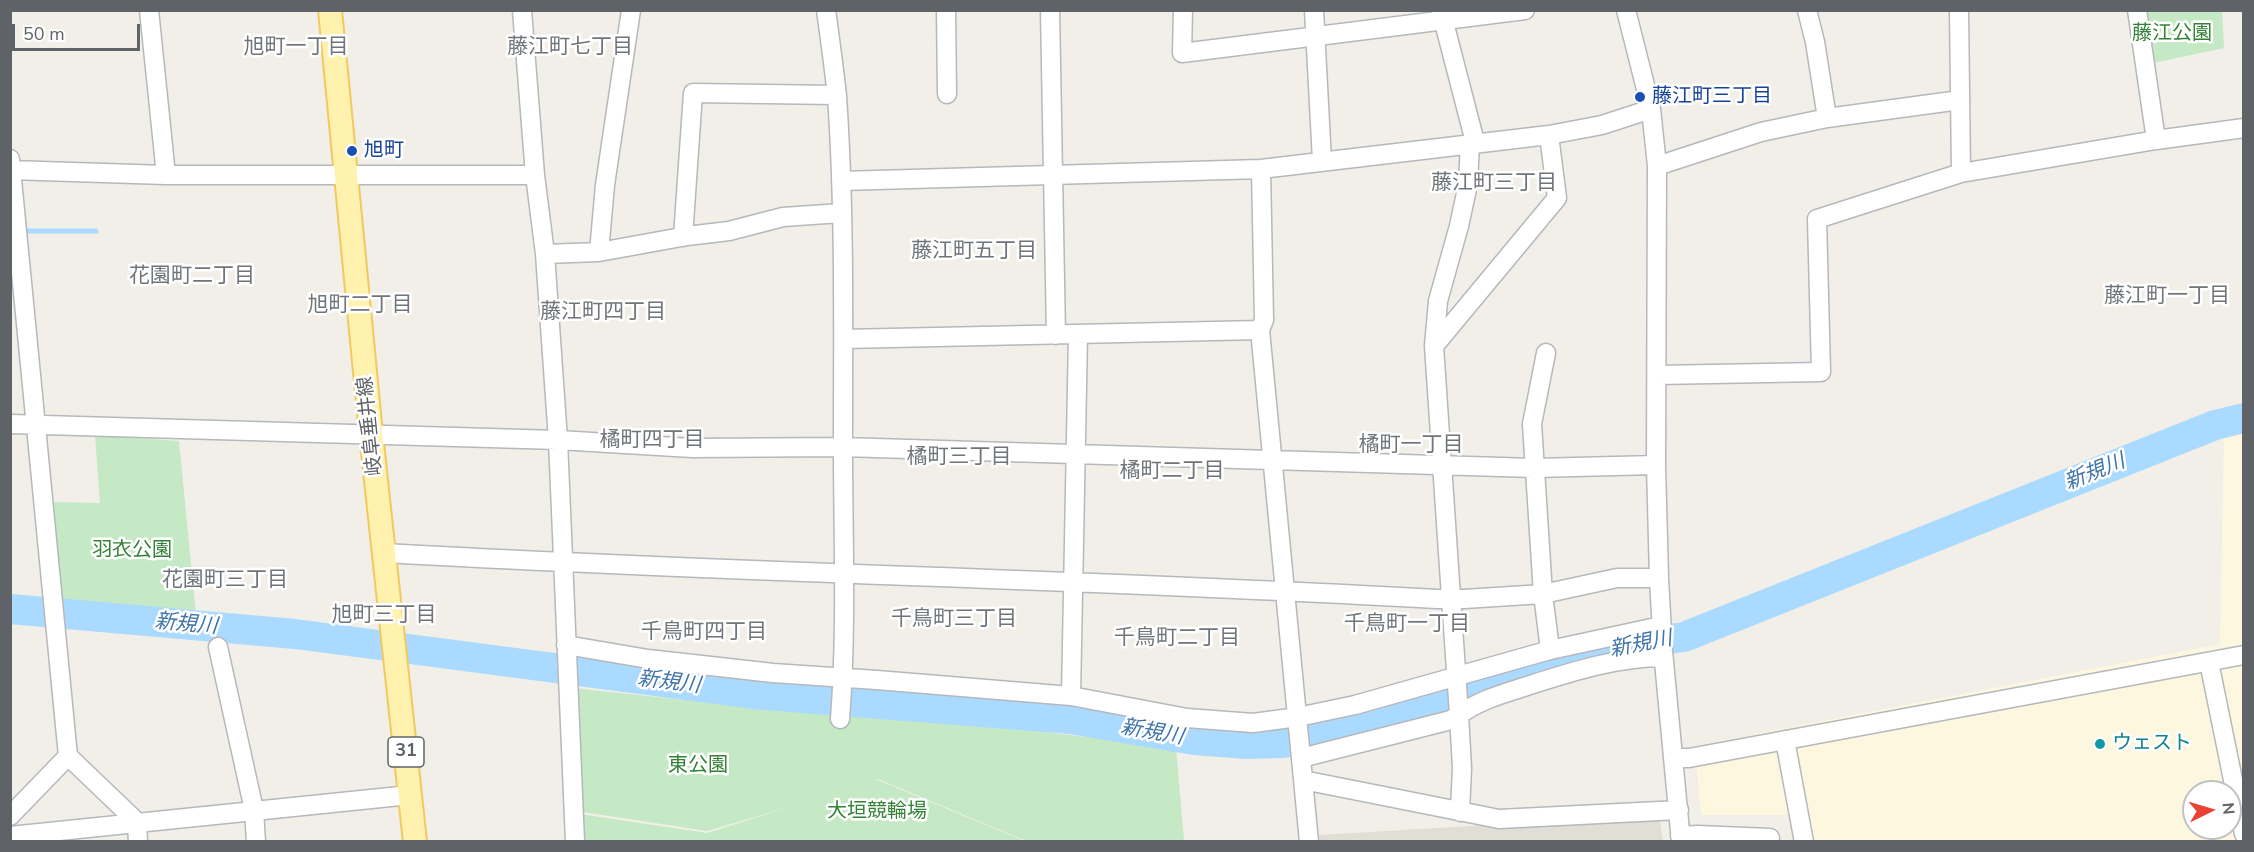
<!DOCTYPE html>
<meta charset="utf-8">
<style>
body{margin:0}
#map{position:relative;width:2254px;height:852px;overflow:hidden;background:#f1efe8;font-family:"Nunito Sans",sans-serif}
canvas{display:block}
.frame{position:absolute;inset:0;border:12px solid #5f6368;pointer-events:none}
.north{position:absolute;left:2182px;top:780px;width:60px;height:60px;box-sizing:border-box;background:#fff;border:2px solid #bfc1c3;border-radius:50%;rotate:85deg;font-size:16px;font-weight:700;line-height:24px;text-align:center;color:#5f6368}
.north::after{content:'';display:block;margin:auto;width:21px;height:27px;background:#ea4335;clip-path:polygon(50% 0,100% 100%,50% 72%,0 100%)}
.scale{position:absolute;left:12px;top:24px;width:128px;height:27px;box-sizing:border-box;border:3px solid #5f6368;border-top:0;padding-left:8px;font-size:18px;line-height:21px;white-space:nowrap;color:#5f6368;-webkit-text-stroke:4px #fff;paint-order:stroke}
</style>
<div id="map">
<canvas width="2254" height="852"></canvas>
<div class="frame"></div>
<div class="north">N</div>
<div class="scale">50 m</div>
</div>
<script>
const c = document.querySelector('canvas').getContext('2d');
c.lineJoin = 'round';
function fillPath(path, color) {
  c.fillStyle = color;
  c.fill(path, 'evenodd');
}
function trace(path, color, width, dash) {
  c.strokeStyle = color;
  c.lineWidth = width;
  c.lineCap = dash ? 'butt' : 'round';
  c.setLineDash(dash || []);
  c.stroke(path);
}
function write(font, color, halo, rows, align = 'center') {
  c.font = font + ' "Nunito Sans","Noto Sans JP",sans-serif';
  c.lineWidth = 5;
  c.setLineDash([]);
  c.textBaseline = 'middle';
  c.strokeStyle = halo;
  c.fillStyle = color;
  for (const [text, x, y, turn = 0] of rows) {
    c.save();
    c.translate(x, y);
    c.rotate((+turn || 0) * Math.PI / 180);
    c.textAlign = isNaN(turn) ? turn : align;
    if (halo) c.strokeText(text, 0, 0);
    c.fillText(text, 0, 0);
    c.restore();
  }
}
fillPath(new Path2D(`
 M 2243,430 L 2243,841 L 1795,841 L 1791,815 L 1701,815 L 1695,746 L 2220,644 L 2224,434 ZM 2194,792 L 2230,792 L 2230,828 L 2194,828 Z`), '#fef7e0');
fillPath(new Path2D(`
 M 1659,815 L 1663,841 L 1320,842 L 1319,835 Z`), '#e1ded6');
fillPath(new Path2D(`
 M 2144,11 L 2222,11 L 2224,48 L 2153,63 Z
 M 95,435 L 179,441 L 196,615 L 61,600 L 51,502 L 100,503 Z
 M 573,688 L 722,704 L 909,717 L 1176,747 L 1184,841 L 1026,841 L 878,779 L 872,781 L 878,780 L 1024,841 L 575,841 L 573,813 L 707,833 L 793,806 L 707,831 L 576,811 Z`), '#c5e8c5');
trace(new Path2D(`
 M 20,231 L 96,231`), '#aadaff', 5);
trace(new Path2D(`
 M 10,609 L 295,634 L 753,694 L 1070,719 L 1194,740 L 1246,744 L 1283,743 L 1337,733 L 1378,723 L 1581,657 L 1638,643 L 1684,637 L 2215,425 L 2244,418`), '#aadaff', 30);
const minor = new Path2D(`
 M 149,10 L 166,175
 M 522,10 L 535,175 L 545,254 L 558,440 L 575,842
 M 826,10 C 830,39 834,68 837,96 C 845,213 843,330 843,446 C 843,537 847,628 840,719
 M 946,10 L 947,94
 M 1050,10 L 1056,335
 M 1183,10 L 1182,53 L 1525,10
 M 1314,10 L 1322,161
 M 1626,10 L 1651,109 L 1657,166 L 1656,465 L 1659,578 L 1663,651 L 1681,842
 M 1807,10 L 1815,42 L 1827,118
 M 1959,10 L 1961,173
 M 2137,10 L 2156,140
 M 1441,11 L 1475,142
 M 1470,143 L 1468,184 L 1459,226 L 1438,301 L 1434,346 L 1459,715 C 1479,700 1503,694 1527,686 C 1571,672 1617,657 1663,657
 M 10,159 L 68,756 L 137,822 L 138,842
 M 1657,166 L 1761,132 L 1827,118 L 1960,100
 M 1261,169 L 1264,320 L 1260,330 L 1309,842
 M 10,170 L 166,175 L 535,175
 M 841,181 L 1261,169 L 1549,135 L 1602,125 L 1651,109
 M 683,237 L 693,93 L 836,95
 M 599,252 L 605,185 L 631,10
 M 545,254 L 599,252 L 687,236 L 729,231 L 783,217 L 841,213
 M 844,339 L 1260,330
 M 1434,346 L 1557,198 L 1549,135
 M 1657,375 L 1821,372 L 1817,219 L 1961,173 L 2156,140 L 2244,128
 M 10,424 L 558,440 L 692,448 L 843,447 L 1534,468 L 1656,465
 M 384,553 C 735,573 1086,579 1437,599 L 1464,599 L 1543,594 L 1617,578 L 1659,578
 M 566,645 L 648,659 L 773,673 L 877,680 L 1071,696 L 1187,718 L 1253,723 L 1298,717 L 1355,705 L 1550,650 L 1543,594 L 1532,424 L 1546,353
 M 218,647 L 254,810 L 256,842
 M 1550,650 L 1661,626
 M 2209,662 L 2244,834
 M 1071,696 L 1078,335
 M 1785,740 L 1804,842
 M 1301,758 L 1451,720 L 1459,715 L 1462,768 L 1460,812
 M 1674,758 L 1689,758 L 2244,655
 M 1304,782 L 1313,782 L 1499,819 L 1679,810
 M 10,816 L 68,756
 M 10,836 L 410,795
 M 1680,836 L 1698,835 L 1770,838`);
const major = new Path2D(`
 M 330,10 L 371,434 L 415,842`);
trace(minor, '#b5b8bc', 21);
trace(major, '#f2c960', 26);
trace(minor, '#fff', 18);
trace(major, '#fff2af', 22);
for (const [x, y, r, color] of [
 [1640,97,6,"#1a4fb4"],
 [352,151,6,"#1a4fb4"],
 [2100,744,6,"#0f9aa8"]
]) {
  const dot = new Path2D();
  dot.arc(x, y, r, 0, 2 * Math.PI);
  c.fillStyle = color;
  c.fill(dot);
  trace(dot, '#fff', 2);
}
for (const [x, y, w] of [
 [406,752,36]
]) {
  const box = new Path2D();
  box.roundRect(x - w / 2, y - 15, w, 30, 4.5);
  c.fillStyle = '#fff';
  c.fill(box);
  trace(box, '#5f6368', 1.5);
}
write('bold 18px', '#5f6368', null, [
 ["31",406,752]
]);
write('20px', '#348238', '#fff', [
 ["藤江公園",2172,34],
 ["羽衣公園",132,551],
 ["東公園",698,766],
 ["大垣競輪場",877,812]
]);
write('20px', '#164399', '#fff', [
 ["藤江町三丁目",1652,97],
 ["旭町",364,151]
], 'left');
write('20px', '#5f6368', '#fff', [
 ["岐阜垂井線",371,426,-96]
]);
write('20px', '#0d838f', '#fff', [
 ["ウェスト",2112,744]
], 'left');
write('21px', '#70757a', '#fff', [
 ["旭町一丁目",296,48],
 ["藤江町七丁目",570,48],
 ["藤江町三丁目",1494,184],
 ["藤江町五丁目",974,252],
 ["花園町二丁目",192,277],
 ["藤江町一丁目",2167,297],
 ["旭町二丁目",360,306],
 ["藤江町四丁目",603,313],
 ["橘町四丁目",652,441],
 ["橘町一丁目",1411,446],
 ["橘町三丁目",959,458],
 ["橘町二丁目",1172,472],
 ["花園町三丁目",225,581],
 ["旭町三丁目",384,616],
 ["千鳥町三丁目",954,620],
 ["千鳥町一丁目",1407,625],
 ["千鳥町四丁目",704,633],
 ["千鳥町二丁目",1177,639]
]);
write('italic 21px', '#4174aa', '#fff', [
 ["新規川",2095,473,-22],
 ["新規川",186,625,5],
 ["新規川",1641,645,-11],
 ["新規川",669,683,7],
 ["新規川",1152,733,10]
]);
</script>
